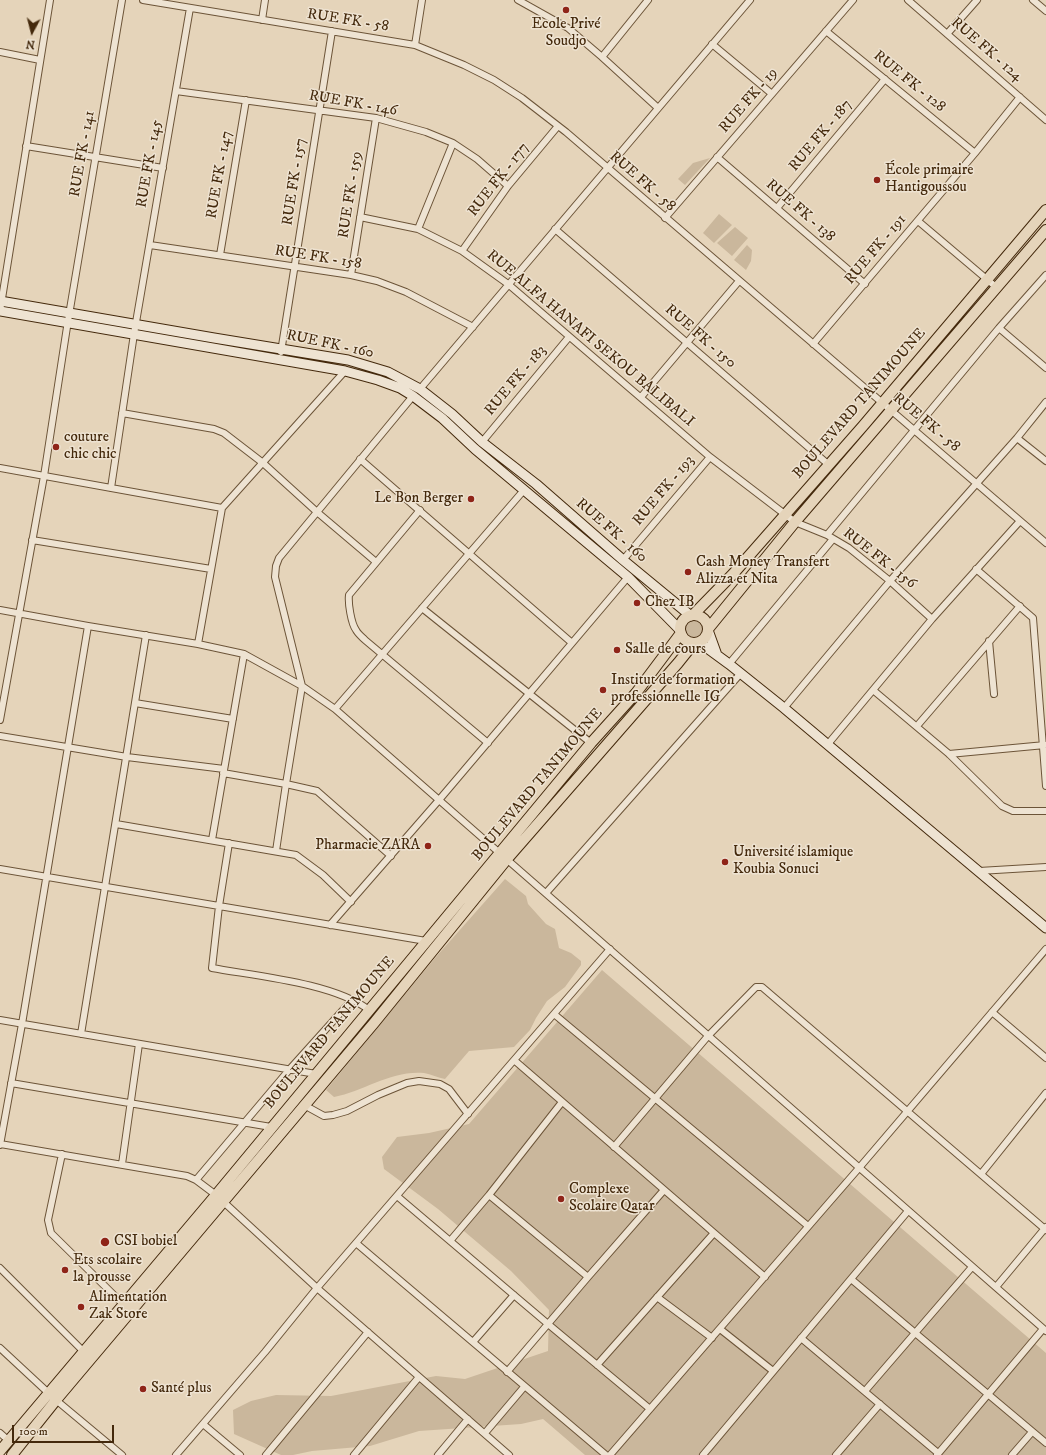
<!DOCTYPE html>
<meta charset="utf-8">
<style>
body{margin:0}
#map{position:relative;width:1046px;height:1455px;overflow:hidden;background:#e5d4ba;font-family:"IM FELL DW Pica",serif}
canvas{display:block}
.north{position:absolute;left:12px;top:12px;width:40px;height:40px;-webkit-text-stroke:3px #eee3d2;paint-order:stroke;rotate:187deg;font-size:11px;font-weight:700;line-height:16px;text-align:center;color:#44290c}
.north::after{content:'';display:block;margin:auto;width:14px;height:18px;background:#44290c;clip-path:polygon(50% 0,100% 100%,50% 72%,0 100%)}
.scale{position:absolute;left:12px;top:1425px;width:102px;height:18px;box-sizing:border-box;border:2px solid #44290c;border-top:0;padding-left:5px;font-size:12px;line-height:14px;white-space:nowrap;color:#44290c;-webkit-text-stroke:3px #eee3d2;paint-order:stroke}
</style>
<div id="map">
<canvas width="1046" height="1455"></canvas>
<div class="north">N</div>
<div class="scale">100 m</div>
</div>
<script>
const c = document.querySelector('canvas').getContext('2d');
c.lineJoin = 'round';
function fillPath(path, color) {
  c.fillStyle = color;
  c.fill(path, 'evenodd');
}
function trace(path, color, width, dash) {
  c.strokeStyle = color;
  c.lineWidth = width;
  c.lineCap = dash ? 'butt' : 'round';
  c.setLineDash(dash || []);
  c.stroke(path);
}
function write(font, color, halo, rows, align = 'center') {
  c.font = font + ' "IM FELL DW Pica",serif';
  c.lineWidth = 3;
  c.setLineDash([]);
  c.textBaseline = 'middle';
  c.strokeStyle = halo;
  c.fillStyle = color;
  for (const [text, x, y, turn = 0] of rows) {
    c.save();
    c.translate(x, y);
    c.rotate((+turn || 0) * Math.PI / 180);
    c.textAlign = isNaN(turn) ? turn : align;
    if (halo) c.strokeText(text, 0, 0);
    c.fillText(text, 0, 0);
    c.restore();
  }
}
fillPath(new Path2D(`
 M 710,158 L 685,185 L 678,179 L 693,163 Z
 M 719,214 L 732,225 L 714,243 L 703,233 Z
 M 735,227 L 748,238 L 732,256 L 717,243 Z
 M 747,245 L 752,250 L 751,261 L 746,270 L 734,260 Z
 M685 630a10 10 0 1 1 20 0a10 10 0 1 1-20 0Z
 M 505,879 L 526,896 L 528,904 L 546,924 L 555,929 L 559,948 L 571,953 L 581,961 L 581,965 L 565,987 L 547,1001 L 536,1018 L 530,1030 L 514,1047 L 469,1051 L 445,1079 C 438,1078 431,1074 424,1073 C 392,1070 364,1091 334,1097 L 326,1090 L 435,958 Z
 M 602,970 L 1046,1353 L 1046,1455 L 585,1455 L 543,1419 L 521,1424 L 419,1431 L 370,1446 L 312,1451 L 293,1455 L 281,1455 L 234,1434 L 233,1410 L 251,1401 L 276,1395 L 331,1396 L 436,1376 L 465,1379 L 548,1351 L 549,1310 L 511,1271 L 438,1209 L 384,1169 L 382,1157 L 397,1137 L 429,1133 L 469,1124 Z`), '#cab79c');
const street = new Path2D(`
 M 143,0 L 415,45 L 464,65 L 494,80 L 522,98 L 566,132 L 1046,543
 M 518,0 L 568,28 L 602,57 L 658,108
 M 908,0 L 1046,120
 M 1033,0 L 1046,11
 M 262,20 L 265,0
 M 826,31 L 975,153
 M 947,34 L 977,0
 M 712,44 L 772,94
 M 415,45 L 422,0
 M 0,52 L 40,60
 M 602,57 L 648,0
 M 176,91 L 376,118 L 426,132 L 453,143 L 477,159 L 508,186
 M 26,146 L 163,168
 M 717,157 L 865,284
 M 777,208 L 885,79
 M 360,217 L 418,229 L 462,251 L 508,284 L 710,457 L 795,522 L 827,535 L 849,548 L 890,581 L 932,619
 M 665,218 L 853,0
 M 918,221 L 996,287
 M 418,229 L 453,143
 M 555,229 L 829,465
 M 150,245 L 351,275 L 377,281 L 406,292 L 473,327
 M 462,251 L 508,186 L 558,126
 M 220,255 L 246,100
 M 351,275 L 376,118
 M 0,311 L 50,0
 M 999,328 L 1046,368
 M 813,344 L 975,153 L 1020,97
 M 281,352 L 332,31
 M 420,389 L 750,0
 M 641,397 L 739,281
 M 122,413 L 214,429 L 224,433 L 263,463 L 317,512 L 376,562
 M 1017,438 L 1046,461
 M 482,442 L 569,337
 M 360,459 L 572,643
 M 0,468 L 222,508
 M 111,488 L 134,334 L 190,8
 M 420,510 L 349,595 C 348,603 351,623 356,630 C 358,634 362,637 365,640 L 488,743
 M 827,535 L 999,328 L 1046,275
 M 32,540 L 211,569
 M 623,560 L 710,457
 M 976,569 L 1033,618 L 1046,786
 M 422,608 L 591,743
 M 0,610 L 88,626 L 198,644 L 244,654 L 302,686 L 335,709 L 1046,1331
 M 989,641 L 994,694
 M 198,644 L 222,508 L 345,371
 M 729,664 L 833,539
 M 873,690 L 949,754 L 1002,806 L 1013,811 L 1046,811
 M 135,703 L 233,719
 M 784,708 L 890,581 L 1017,438 L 1046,402
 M 335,709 L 524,490
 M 0,720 L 44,476 L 67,327 L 122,0
 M 917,726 L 1020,606
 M 0,736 L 127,757 L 224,769
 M 828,744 L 932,619 L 1020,521
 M 949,754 L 1045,745
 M 223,773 L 286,784 L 317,791 L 391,856
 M 116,824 L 296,855 L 323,875 L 351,902
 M 212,840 L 244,654
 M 229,843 L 219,906 L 212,968 C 256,976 334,983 369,1010
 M 276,851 L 286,784 L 302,686 L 275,577 L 276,566 L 279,558 L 413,396
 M 0,869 L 426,941
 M 979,871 L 1046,867
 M 546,893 L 741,673
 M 330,925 L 439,800 L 628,577
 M 992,1012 L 1046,1058
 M 554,1014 L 808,1226
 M 0,1020 L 316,1074
 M 81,1034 L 146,635
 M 514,1060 L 765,1277
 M 11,1083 L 271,1127
 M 304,1105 L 324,1116 L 333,1115 L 347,1111 L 378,1095 L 407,1083 L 419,1081 L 440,1084 L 449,1089 L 468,1114
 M 0,1144 L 187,1176 L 196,1180 L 216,1195 L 317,1288 L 509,1455
 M 0,1145 L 22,1024 L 88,626
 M 614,1147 L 708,1036 L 756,987 L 762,987 L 1046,1230
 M 62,1154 L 48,1220 L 51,1233 L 124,1305
 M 122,1164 L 139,1044
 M 981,1174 L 1046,1093
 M 196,1180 L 289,1070 L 352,1000
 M 489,1195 L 588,1277
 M 397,1196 L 548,1324 L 650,1409
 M 450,1241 L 489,1195 L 562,1102
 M 356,1243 L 606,1455
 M 0,1268 L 84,1352
 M 851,1279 L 1046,1443
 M 996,1287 L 1046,1227
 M 657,1297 L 712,1338
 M 720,1329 L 773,1371
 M 801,1338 L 938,1453
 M 473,1342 L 514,1295
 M 0,1348 L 56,1400 L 122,1455
 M 597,1365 L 714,1233
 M 507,1372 L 588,1277 L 664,1190
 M 865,1391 L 972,1267
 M 203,1424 L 240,1455
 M 0,1433 L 9,1441
 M 485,1433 L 524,1387
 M 176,1455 L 265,1352 L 317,1288 L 610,949
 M 266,1455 L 368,1332
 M 354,1455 L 419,1377
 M 438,1455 L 468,1419
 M 610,1455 L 859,1168 L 1046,949
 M 703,1455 L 908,1211
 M 836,1455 L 880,1404
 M 937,1455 L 1043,1329
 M 1012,1455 L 1032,1432`);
const secondary = new Path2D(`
 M 0,301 L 214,338 L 348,360 L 388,372 L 420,389 L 452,414 L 482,442 L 536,484 L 623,560 L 691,616
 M 0,311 L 345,371 L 378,380 L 400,388 L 413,396 L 442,418 L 475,449 L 628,577 L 680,630
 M 708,630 L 717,655
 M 699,642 L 729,664 L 784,708 L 1046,928`);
const primary = new Path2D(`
 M 693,615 L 733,574 L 863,426 L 1046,210
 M680 629a14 14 0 1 1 28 0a14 14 0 1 1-28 0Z
 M 708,629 L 795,522 L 1046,230
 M 0,1451 L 216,1195 L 591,743 L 636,693 L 681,633
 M 12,1455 L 56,1400 L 374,1023 L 507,859 L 678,663 L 694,643`);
trace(street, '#6c5438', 8);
trace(secondary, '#44290c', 11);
trace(primary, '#44290c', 12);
trace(street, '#eee3d2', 6);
trace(secondary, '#eee3d2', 9);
trace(primary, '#e5d4ba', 10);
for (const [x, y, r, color] of [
 [566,10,4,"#8f2418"],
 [877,180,4,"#8f2418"],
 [56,447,4,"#8f2418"],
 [471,499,4,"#8f2418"],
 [688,572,4,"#8f2418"],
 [637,603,4,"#8f2418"],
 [617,650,4,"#8f2418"],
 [603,690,4,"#8f2418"],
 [428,846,4,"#8f2418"],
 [725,862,4,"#8f2418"],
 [561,1199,4,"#8f2418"],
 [105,1242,5,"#8f2418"],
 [65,1270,4,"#8f2418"],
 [81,1307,4,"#8f2418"],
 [143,1389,4,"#8f2418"]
]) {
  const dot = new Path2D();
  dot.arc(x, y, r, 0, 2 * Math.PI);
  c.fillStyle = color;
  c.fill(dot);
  trace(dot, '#eee3d2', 1.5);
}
write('15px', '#44290c', '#eee3d2', [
 ["RUE FK - 58",348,21,9],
 ["RUE FK - 124",986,50,41],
 ["RUE FK - 128",909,82,39],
 ["RUE FK - 19",749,101,-49],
 ["RUE FK - 146",353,104,10],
 ["RUE FK - 187",821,136,-50],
 ["RUE FK - 141",83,154,-80],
 ["RUE FK - 145",150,164,-80],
 ["RUE FK - 147",220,175,-80],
 ["RUE FK - 177",499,180,-52],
 ["RUE FK - 157",295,182,-81],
 ["RUE FK - 58",642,182,41],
 ["RUE FK - 159",351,195,-81],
 ["RUE FK - 138",800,211,41],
 ["RUE FK - 191",876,250,-50],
 ["RUE FK - 158",318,258,9],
 ["RUE FK - 150",700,337,41],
 ["RUE ALFA HANAFI SEKOU BALIBALI",590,339,40],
 ["RUE FK - 160",330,345,12],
 ["RUE FK - 183",516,381,-50],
 ["BOULEVARD TANIMOUNE",860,404,-49],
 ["RUE FK - 58",926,423,40],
 ["RUE FK - 193",664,491,-50],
 ["RUE FK - 160",611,531,41],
 ["RUE FK - 156",879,559,38],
 ["BOULEVARD TANIMOUNE",538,785,-50],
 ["BOULEVARD TANIMOUNE",330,1033,-50]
]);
write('15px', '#44290c', '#eee3d2', [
 ["Ecole Privé",566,25,"center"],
 ["Soudjo",566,42,"center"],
 ["École primaire",885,171],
 ["Hantigoussou",885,188],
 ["couture",64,438],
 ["chic chic",64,455],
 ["Le Bon Berger",463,499,"right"],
 ["Cash Money Transfert",696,563],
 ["Alizza et Nita",696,580],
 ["Chez IB",645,603],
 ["Salle de cours",625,650],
 ["Institut de formation",611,681],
 ["professionnelle IG",611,698],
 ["Pharmacie ZARA",420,846,"right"],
 ["Université islamique",733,853],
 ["Koubia Sonuci",733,870],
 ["Complexe",569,1190],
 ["Scolaire Qatar",569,1207],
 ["CSI bobiel",114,1242],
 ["Ets scolaire",73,1261],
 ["la prousse",73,1278],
 ["Alimentation",89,1298],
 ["Zak Store",89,1315],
 ["Santé plus",151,1389]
], 'left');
</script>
